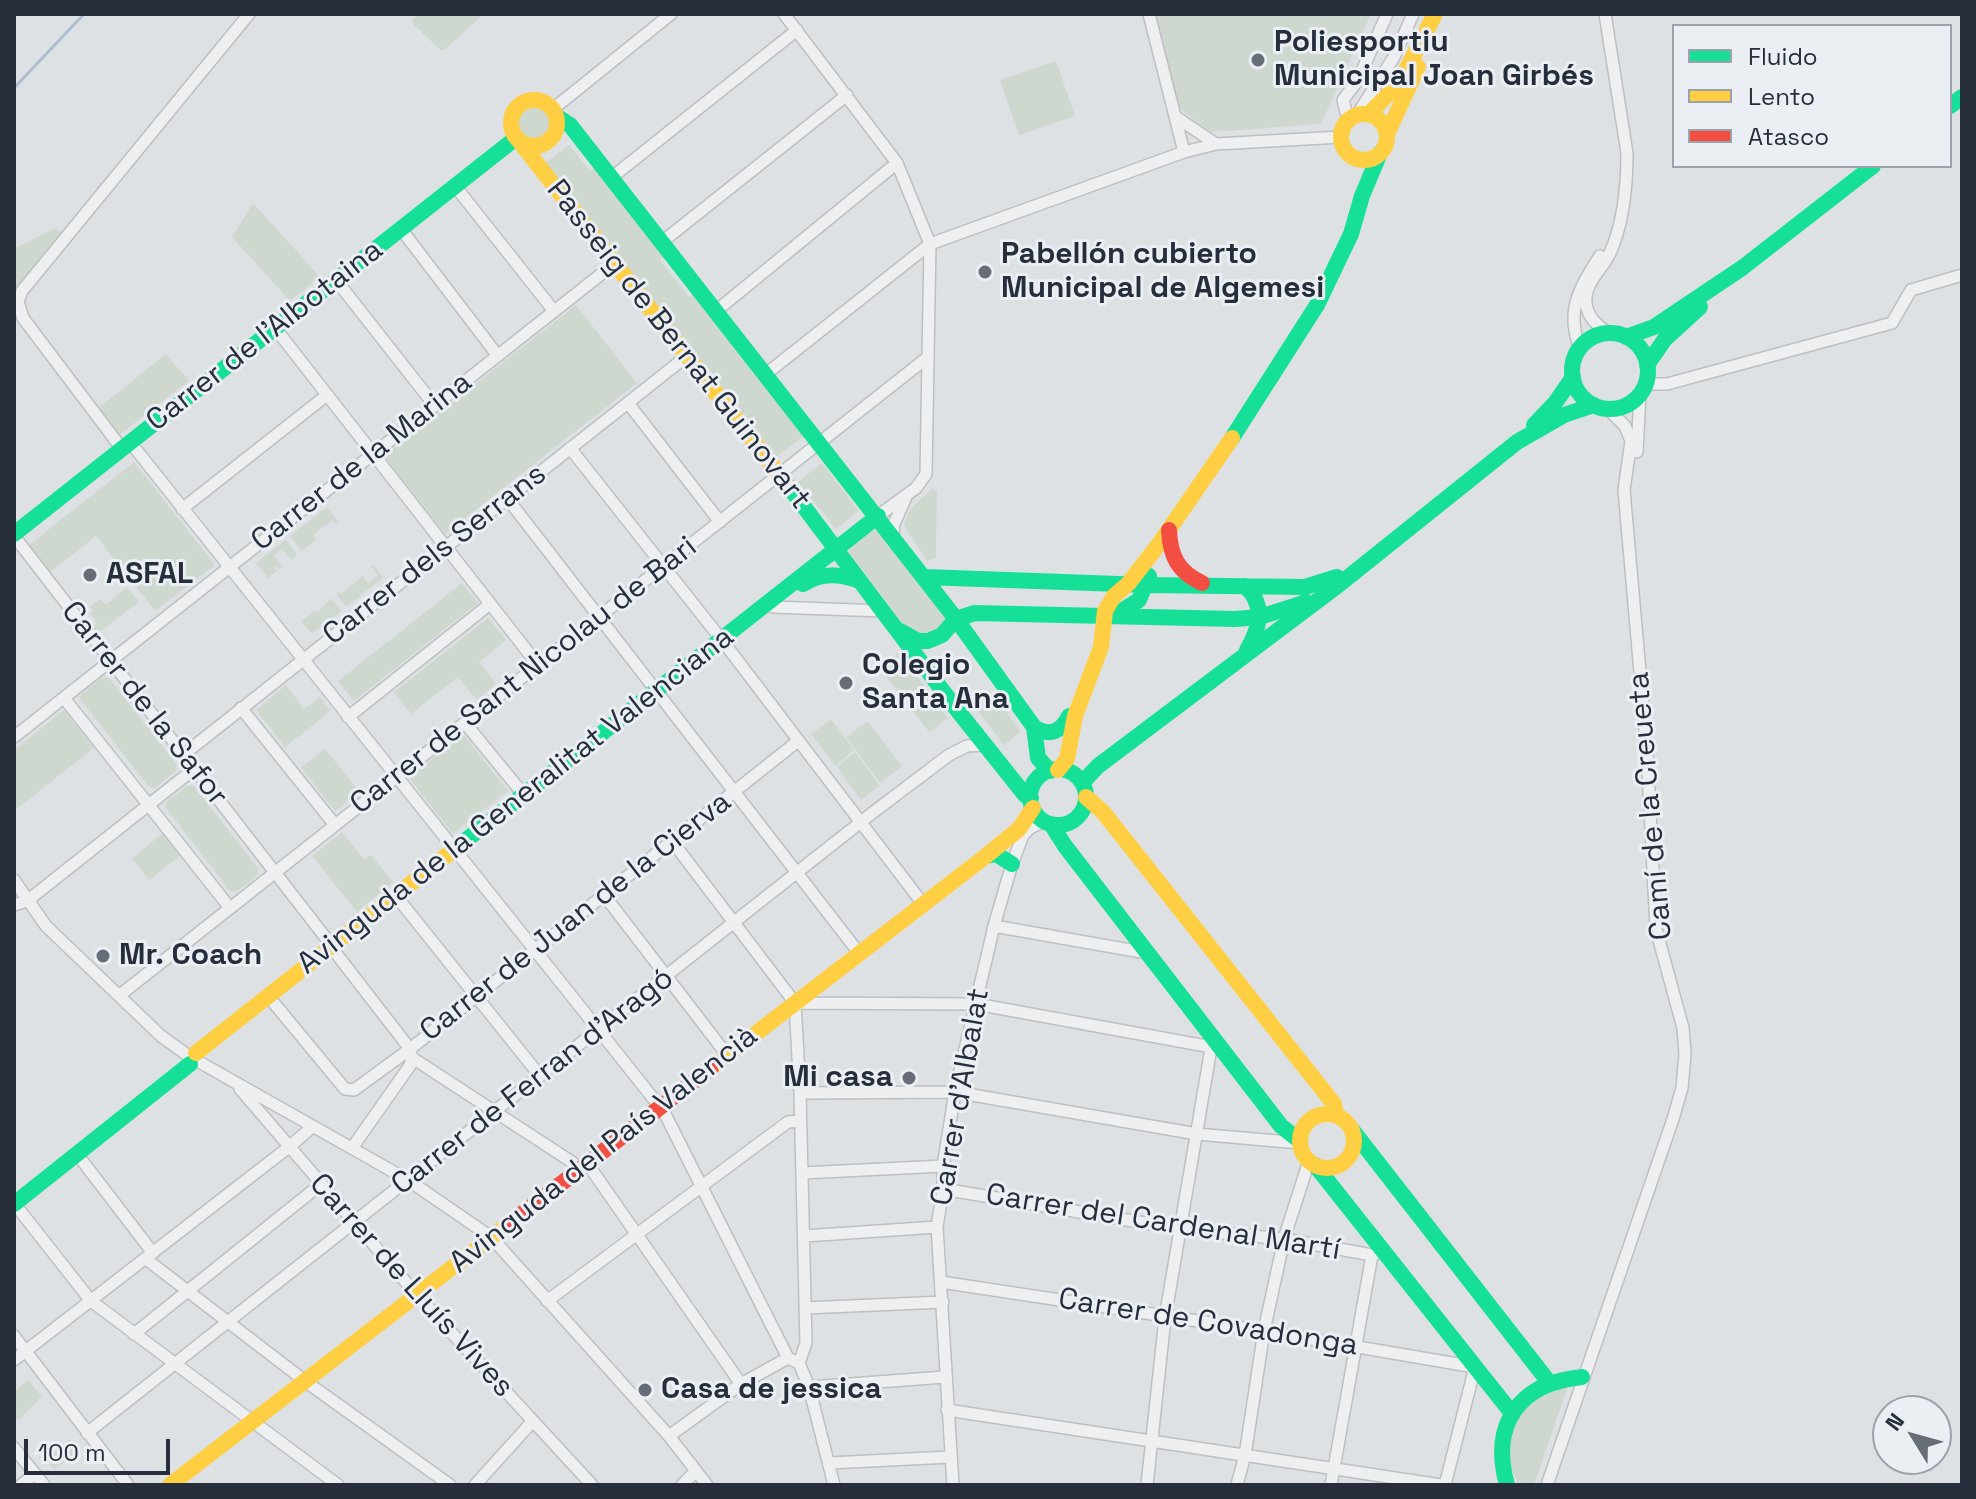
<!DOCTYPE html>
<meta charset="utf-8">
<style>
body{margin:0}
#map{position:relative;width:1976px;height:1499px;overflow:hidden;background:#dee1e4;font-family:"Space Grotesk",sans-serif}
canvas{display:block}
.frame{position:absolute;inset:0;border:16px solid #262e3c;pointer-events:none}
.legend{position:absolute;left:1672px;top:24px;width:280px;height:144px;box-sizing:border-box;background:#ebeff4;border:2px solid #9ca2aa;margin:0;padding:10px 14px;list-style:none;font-size:24px;color:#262e3c}
.legend li{display:flex;align-items:center;gap:16px;height:40px}
.legend b{width:40px;border:2px solid #9ca2aa}
.north{position:absolute;left:1872px;top:1395px;width:80px;height:80px;box-sizing:border-box;background:#ebeff4;border:2px solid #9ca2aa;border-radius:50%;rotate:307deg;font-size:22px;font-weight:700;line-height:32px;text-align:center;color:#262e3c}
.north::after{content:'';display:block;margin:auto;width:28px;height:36px;background:#666d77;clip-path:polygon(50% 0,100% 100%,50% 72%,0 100%)}
.scale{position:absolute;left:24px;top:1439px;width:146px;height:36px;box-sizing:border-box;border:4px solid #262e3c;border-top:0;padding-left:10px;font-size:24px;line-height:28px;white-space:nowrap;color:#262e3c;-webkit-text-stroke:6px #ebeff4;paint-order:stroke}
</style>
<div id="map">
<canvas width="1976" height="1499"></canvas>
<div class="frame"></div>
<ul class="legend">
<li><b style="height:10px;background:#16e098"></b>Fluido</li>
<li><b style="height:10px;background:#ffcf43"></b>Lento</li>
<li><b style="height:10px;background:#f24e42"></b>Atasco</li>
</ul>
<div class="north">N</div>
<div class="scale">100 m</div>
</div>
<script>
const c = document.querySelector('canvas').getContext('2d');
c.lineJoin = 'round';
function fillPath(path, color) {
  c.fillStyle = color;
  c.fill(path, 'evenodd');
}
function trace(path, color, width, dash) {
  c.strokeStyle = color;
  c.lineWidth = width;
  c.lineCap = dash ? 'butt' : 'round';
  c.setLineDash(dash || []);
  c.stroke(path);
}
function write(font, color, halo, rows, align = 'center') {
  c.font = font + ' "Space Grotesk",sans-serif';
  c.lineWidth = 6;
  c.setLineDash([]);
  c.textBaseline = 'middle';
  c.strokeStyle = halo;
  c.fillStyle = color;
  for (const [text, x, y, turn = 0] of rows) {
    c.save();
    c.translate(x, y);
    c.rotate((+turn || 0) * Math.PI / 180);
    c.textAlign = isNaN(turn) ? turn : align;
    if (halo) c.strokeText(text, 0, 0);
    c.fillText(text, 0, 0);
    c.restore();
  }
}
fillPath(new Path2D(`
 M 418,14 L 484,14 L 444,50 L 440,50 L 411,22 Z
 M 1153,14 L 1371,14 L 1321,124 L 1211,132 L 1177,107 Z
 M 1056,61 L 1075,116 L 1019,135 L 1000,80 Z
 M518 123a16 16 0 1 1 32 0a16 16 0 1 1-32 0Z
 M 569,145 L 590,171 L 596,167 L 667,255 L 660,260 L 689,297 L 697,292 L 809,432 L 772,460 L 541,166 Z
 M 253,203 L 320,277 L 290,301 L 232,237 Z
 M 55,228 L 63,233 L 14,292 L 14,249 Z
 M 576,305 L 637,383 L 445,534 L 384,456 Z
 M 166,354 L 189,381 L 118,436 L 97,409 Z
 M 134,462 L 215,565 L 155,611 L 96,536 L 50,572 L 29,545 Z
 M 822,463 L 859,511 L 836,529 L 798,482 Z
 M 932,489 L 937,491 L 936,558 L 927,561 L 904,525 L 910,509 Z
 M 327,507 L 339,522 L 337,524 L 333,520 L 313,535 L 316,540 L 302,551 L 290,536 Z
 M 876,530 L 883,532 L 945,617 L 945,622 L 932,634 L 914,633 L 905,627 L 849,552 L 850,548 L 868,532 Z
 M 286,539 L 297,555 L 291,560 L 282,549 L 274,556 L 282,567 L 279,569 L 275,565 L 274,567 L 277,571 L 268,578 L 256,563 Z
 M 373,565 L 383,578 L 346,607 L 336,594 L 338,592 L 341,594 L 361,578 L 361,574 L 368,583 L 378,575 L 371,566 Z
 M 462,583 L 478,603 L 354,701 L 338,681 Z
 M 127,587 L 139,602 L 98,633 L 93,626 L 97,623 L 90,613 L 93,610 L 90,606 L 100,599 L 106,605 Z
 M 331,598 L 341,611 L 312,634 L 301,621 L 315,610 L 318,612 Z
 M 488,618 L 506,640 L 479,662 L 496,684 L 477,700 L 458,677 L 411,714 L 394,692 Z
 M 899,652 L 948,718 L 929,732 L 879,667 Z
 M 102,677 L 109,678 L 177,765 L 176,771 L 155,788 L 149,787 L 80,699 L 81,694 Z
 M 286,685 L 304,709 L 320,697 L 331,711 L 285,747 L 256,710 Z
 M 989,690 L 1021,731 L 1004,745 L 973,704 Z
 M 64,710 L 94,748 L 14,811 L 14,750 Z
 M 831,719 L 854,750 L 835,766 L 811,734 Z
 M 868,721 L 902,766 L 880,783 L 846,737 Z
 M 463,734 L 508,791 L 453,834 L 409,778 Z
 M 325,749 L 360,792 L 335,811 L 301,767 Z
 M 855,752 L 880,786 L 861,800 L 837,767 Z
 M 187,786 L 194,786 L 258,868 L 258,875 L 236,892 L 230,891 L 165,807 L 166,802 Z
 M 342,832 L 364,859 L 371,855 L 393,882 L 357,912 L 312,856 Z
 M 162,834 L 180,856 L 149,880 L 132,858 Z
 M 28,1380 L 42,1397 L 18,1420 L 14,1415 L 14,1392 Z
 M 1568,1386 L 1534,1485 L 1519,1485 C 1499,1452 1509,1412 1543,1392 C 1550,1388 1560,1388 1568,1386 Z
 M 70,1439 L 79,1450 L 54,1470 L 46,1459 Z`), '#cfd8cf');
trace(new Path2D(`
 M 14,88 L 84,14`), '#acbecf', 3);
const street = new Path2D(`
 M 784,14 L 897,163 L 930,244 L 926,474 L 916,488 L 878,516
 M 1149,14 L 1184,152
 M 1605,14 L 1627,153 C 1627,186 1624,222 1610,253 C 1602,270 1584,283 1586,303 C 1587,317 1598,326 1608,333
 M 553,109 L 671,14
 M 1357,115 L 1394,57 L 1413,14
 M 1176,117 L 1216,144
 M 1348,120 L 1343,100 L 1358,80 L 1387,14
 M 611,178 L 797,30
 M 455,186 L 554,311
 M 401,229 L 498,356
 M 662,242 L 847,95
 M 336,280 L 435,406
 M 716,311 L 897,163
 M 275,328 L 538,665
 M 1580,348 C 1565,311 1580,286 1600,256
 M 766,374 L 930,244 L 1184,152 L 1216,144 L 1340,137
 M 1647,380 L 1653,384 L 1667,384 L 1892,323 L 1911,290 L 1962,275
 M 628,403 L 720,522
 M 130,442 L 664,1112 L 788,1358 L 799,1363
 M 570,448 L 721,639
 M 122,449 L 23,318 L 18,302 L 22,291 L 249,14
 M 1637,452 L 1640,394
 M 507,498 L 859,953
 M 182,509 L 327,395
 M 14,536 L 332,946
 M 893,536 L 894,524 L 906,497
 M 773,607 L 883,611
 M 725,644 L 923,904
 M 64,698 L 230,908
 M 241,708 L 335,825
 M 348,717 L 490,604
 M 465,723 L 524,795
 M 14,737 L 614,264
 M 183,755 L 687,356
 M 672,841 L 795,1003
 M 14,880 L 46,926 L 161,1036 L 190,1057
 M 604,895 L 727,1055
 M 400,901 L 540,1076
 M 14,905 L 27,901 L 194,769
 M 994,926 L 1147,953
 M 335,952 L 410,1049
 M 120,995 L 928,357
 M 273,1002 L 345,1089 L 354,1090 L 410,1049 L 798,741
 M 795,1003 L 976,1004 L 1217,1048
 M 795,1003 L 800,1093 L 806,1343 L 799,1363
 M 411,1057 L 572,1162 L 579,1169
 M 201,1063 L 408,1180 L 491,1237 L 669,1436 L 707,1485
 M 240,1089 L 417,1295 L 592,1485
 M 800,1093 L 955,1092 L 1197,1134 L 1300,1143
 M 352,1148 L 411,1064 L 411,1054
 M 77,1154 L 153,1253
 M 587,1163 L 741,1384
 M 802,1173 L 943,1166
 M 943,1189 L 1181,1229 L 1284,1239 L 1372,1255 L 1383,1251
 M 14,1203 L 91,1301 L 338,1485
 M 804,1236 L 937,1227
 M 146,1259 L 305,1381 L 450,1485
 M 941,1282 L 1264,1331 L 1475,1367 L 1445,1485
 M 547,1301 L 788,1122 L 800,1121
 M 805,1308 L 943,1302
 M 134,1334 L 321,1184
 M 14,1336 L 128,1485
 M 14,1360 L 289,1147 L 312,1127
 M 799,1363 L 809,1387 L 834,1485
 M 809,1387 L 945,1377
 M 947,1410 L 1441,1485
 M 87,1433 L 871,814 L 949,755 L 967,746 L 985,745
 M 669,1436 L 741,1384 L 788,1358
 M 14,1448 L 44,1485
 M 829,1463 L 950,1457
 M 21,1485 L 35,1474
 M 475,1485 L 532,1422
 M 682,1485 L 696,1471
 M 953,1485 L 937,1227 L 943,1189 L 943,1166 L 955,1092 L 994,926 L 1012,864 L 1023,835 L 1030,828 L 1044,821
 M 1147,1485 L 1165,1318 L 1211,1048
 M 1237,1485 L 1245,1455 L 1264,1331 L 1284,1239 L 1309,1161
 M 1331,1485 L 1372,1255
 M 1547,1485 L 1673,1119 L 1682,1088 L 1685,1054 L 1683,1028 L 1656,929 L 1647,752 L 1624,490 L 1631,441 L 1625,426 L 1608,409`);
trace(street, '#bdbfc2', 14);
trace(street, '#edeff0', 11);
trace(new Path2D(`
 M 1950,106 L 1962,97
 M 556,116 L 570,125 L 956,619 L 1034,727 L 1038,758 L 1050,771
 M1572 371a38 38 0 1 1 76 0a38 38 0 1 1-76 0Z
 M 1626,337 L 1654,327 L 1742,268 L 1873,166
 M 1647,365 L 1665,339 L 1700,307
 M 1534,425 L 1555,403 L 1573,377
 M 1232,438 L 1317,305 L 1351,234 L 1362,196 L 1380,153
 M 786,483 L 958,711 L 1025,795 L 1031,798
 M 14,534 L 516,138
 M 924,577 L 1147,585 L 1305,587 L 1337,577
 M 803,584 C 822,572 840,574 860,581
 M 1245,586 C 1266,605 1260,628 1247,650
 M 1117,614 L 1139,600 L 1149,576
 M 900,631 L 918,641 L 928,641 L 942,635 L 956,619 L 975,613 L 1235,619 L 1260,617 L 1306,602
 M 1034,727 C 1050,737 1061,732 1069,716
 M1030 797a28 28 0 1 1 56 0a28 28 0 1 1-56 0Z
 M 1082,783 L 1098,766 L 1341,583 L 1517,442 L 1564,415 L 1594,405
 M 1051,824 L 1065,846 L 1281,1126 L 1300,1141
 M 461,844 L 878,516
 M 986,856 L 996,854 L 1012,864
 M 1353,1131 L 1548,1381
 M 1315,1165 L 1511,1412
 M 14,1204 L 190,1064
 M 1507,1485 C 1490,1424 1519,1383 1582,1377`), '#16e098', 16);
trace(new Path2D(`
 M511 123a23 23 0 1 1 46 0a23 23 0 1 1-46 0Z
 M1341 137a23 23 0 1 1 46 0a23 23 0 1 1-46 0Z
 M 1369,114 L 1400,82 L 1435,14
 M 1387,134 L 1418,67
 M 520,142 L 786,483
 M 1058,770 L 1067,759 L 1075,716 L 1101,647 L 1105,611 L 1114,596 L 1128,584 L 1159,544 L 1232,438
 M 1086,797 L 1103,812 L 1334,1104 L 1336,1115
 M 196,1053 L 461,844
 M 711,1068 L 986,856 L 1019,829 L 1033,808
 M1300 1141a27 27 0 1 1 54 0a27 27 0 1 1-54 0Z
 M 170,1485 L 510,1223`), '#ffcf43', 16);
trace(new Path2D(`
 M 1169,530 C 1170,556 1178,572 1202,583
 M 510,1223 L 711,1068`), '#f24e42', 16);
for (const [x, y, r, color] of [
 [1258,60,8,"#666d77"],
 [985,272,8,"#666d77"],
 [90,575,8,"#666d77"],
 [846,683,8,"#666d77"],
 [103,956,8,"#666d77"],
 [909,1078,8,"#666d77"],
 [645,1390,8,"#666d77"]
]) {
  const dot = new Path2D();
  dot.arc(x, y, r, 0, 2 * Math.PI);
  c.fillStyle = color;
  c.fill(dot);
  trace(dot, '#ebeff4', 3);
}
write('bold 30px', '#262e3c', '#ebeff4', [
 ["Poliesportiu",1274,43],
 ["Municipal Joan Girbés",1274,77],
 ["Pabellón cubierto",1001,255],
 ["Municipal de Algemesi",1001,289],
 ["ASFAL",106,575],
 ["Colegio",862,666],
 ["Santa Ana",862,700],
 ["Mr. Coach",119,956],
 ["Mi casa",893,1078,"right"],
 ["Casa de jessica",661,1390]
], 'left');
write('30px', '#262e3c', '#ebeff4', [
 ["Carrer de l'Albotaina",265,336,-38],
 ["Passeig de Bernat Guinovart",678,345,52],
 ["Carrer de la Marina",362,462,-38],
 ["Carrer dels Serrans",435,555,-38],
 ["Carrer de Sant Nicolau de Bari",524,676,-38],
 ["Carrer de la Safor",144,704,52],
 ["Avinguda de la Generalitat Valenciana",516,801,-38],
 ["Camí de la Creueta",1651,806,-95],
 ["Carrer de Juan de la Cierva",576,917,-38],
 ["Carrer de Ferran d'Aragó",533,1082,-38],
 ["Carrer d'Albalat",961,1097,-80],
 ["Avinguda del País Valencià",604,1150,-38],
 ["Carrer del Cardenal Martí",1163,1223,9],
 ["Carrer de Lluís Vives",411,1286,48],
 ["Carrer de Covadonga",1208,1323,9]
]);
</script>
